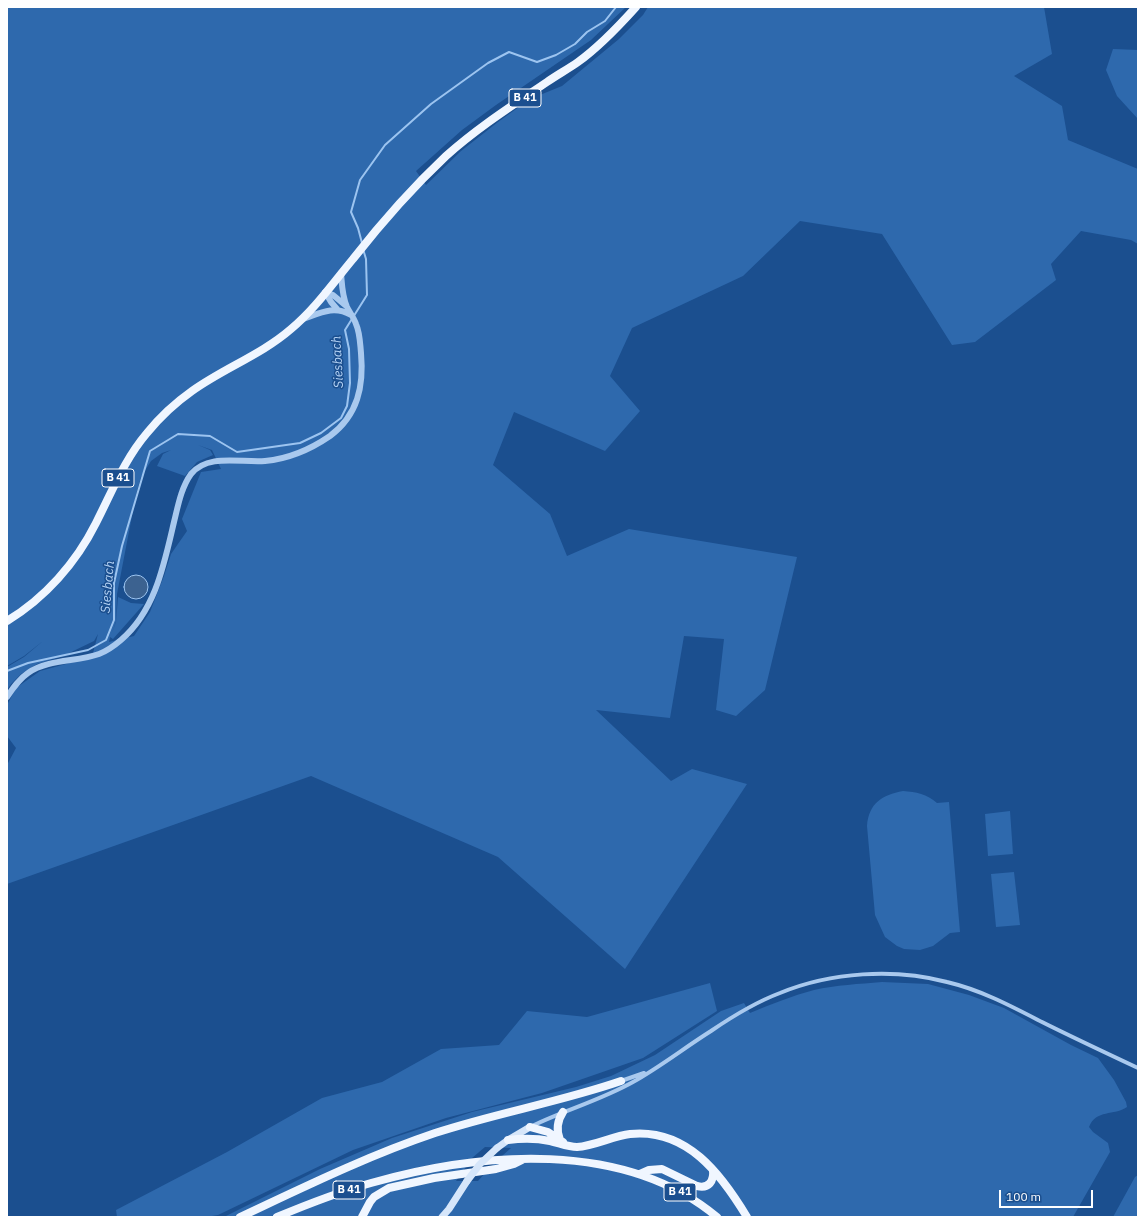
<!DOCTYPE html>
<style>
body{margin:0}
#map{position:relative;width:1145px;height:1224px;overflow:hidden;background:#1b4f8f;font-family:"IBM Plex Sans",sans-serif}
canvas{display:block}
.frame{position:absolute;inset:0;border:8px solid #fff;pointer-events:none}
.scale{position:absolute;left:999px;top:1190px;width:94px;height:18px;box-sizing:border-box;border:2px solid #fff;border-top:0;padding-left:5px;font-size:12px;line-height:14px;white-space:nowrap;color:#fff;-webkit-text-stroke:3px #1b4f8f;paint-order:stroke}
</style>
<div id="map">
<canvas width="1145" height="1224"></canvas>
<div class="frame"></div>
<div class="scale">100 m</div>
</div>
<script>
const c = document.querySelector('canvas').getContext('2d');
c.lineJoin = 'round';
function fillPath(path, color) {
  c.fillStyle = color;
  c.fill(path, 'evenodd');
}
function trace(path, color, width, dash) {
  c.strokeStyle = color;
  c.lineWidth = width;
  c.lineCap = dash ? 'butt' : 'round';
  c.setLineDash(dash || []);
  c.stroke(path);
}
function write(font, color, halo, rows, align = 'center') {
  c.font = font + ' "IBM Plex Sans",sans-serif';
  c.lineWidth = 3;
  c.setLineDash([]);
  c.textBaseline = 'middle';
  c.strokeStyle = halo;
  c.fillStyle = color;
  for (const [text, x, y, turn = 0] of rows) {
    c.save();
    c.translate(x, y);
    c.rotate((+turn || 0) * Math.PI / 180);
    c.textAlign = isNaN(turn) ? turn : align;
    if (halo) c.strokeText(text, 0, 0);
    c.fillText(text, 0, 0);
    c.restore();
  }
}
fillPath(new Path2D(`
 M 7,7 L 626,7 L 591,40 L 496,105 L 462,130 L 416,171 L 426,185 L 461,151 L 498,122 L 530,99 L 562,86 L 619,39 L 643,15 L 648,7 L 1044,7 L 1052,54 L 1014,76 L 1062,106 L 1068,140 L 1138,169 L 1138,244 L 1131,240 L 1081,231 L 1051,264 L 1056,280 L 975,342 L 952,345 L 882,234 L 800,221 L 743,276 L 632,328 L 610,376 L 640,411 L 605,451 L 514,412 L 493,465 L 550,514 L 567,556 L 629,529 L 797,557 L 765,690 L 736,716 L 716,710 L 724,639 L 684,636 L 670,718 L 596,710 L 671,781 L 692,769 L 747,784 L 625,969 L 498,857 L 311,776 L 7,884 L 7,765 L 16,748 L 7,736 L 7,705 L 16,688 L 40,671 L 92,657 L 98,634 L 94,641 L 63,656 L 37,664 L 21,674 L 11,684 L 7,690 L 7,667 L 24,657 L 43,641 L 24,656 L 7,666 ZM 198,445 L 212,450 L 221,469 L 201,472 L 182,519 L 187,531 L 171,554 L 164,576 L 150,612 L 134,636 L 109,642 L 110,637 L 113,639 L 144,604 L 131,603 L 118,597 L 116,622 L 112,633 L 116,621 L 117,594 L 136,495 L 141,477 L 151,461 L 162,453 L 171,450 L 163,454 L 157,466 L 185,476 L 197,462 L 213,455 L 210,450 Z
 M 1113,49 L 1138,50 L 1138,119 L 1117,96 L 1106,70 Z
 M 903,791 C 916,792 927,794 937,803 L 949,802 L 960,932 L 950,933 L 933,946 L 920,950 L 904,949 L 897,946 L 885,937 L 875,915 L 867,826 C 869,803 882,795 903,791 Z
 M 1010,811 L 1013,854 L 988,856 L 985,814 Z
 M 1014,872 L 1020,925 L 996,927 L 991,874 Z
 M 882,982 L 928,984 L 969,995 L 1004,1008 L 1071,1045 L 1098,1058 L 1114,1080 L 1126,1102 L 1127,1107 C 1114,1116 1096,1109 1089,1127 L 1093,1132 L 1108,1143 L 1110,1152 L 1073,1217 L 224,1217 L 320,1169 L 392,1138 L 472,1112 L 576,1087 L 611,1076 L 655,1055 L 721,1011 L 744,1003 L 750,1013 C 771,1004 792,996 814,990 C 836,985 859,984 882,982 ZM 485,1147 L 511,1148 L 494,1163 L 478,1181 L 456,1181 L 472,1158 Z
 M 710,983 L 717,1011 L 643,1058 L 542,1093 L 446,1118 L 353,1150 L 218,1215 L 206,1217 L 117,1217 L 116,1210 L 227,1152 L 322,1098 L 382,1082 L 441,1049 L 499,1045 L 527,1011 L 587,1017 Z
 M 1138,1175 L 1138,1217 L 1113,1217 L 1135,1177 Z`), '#2e69ad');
const water = new Path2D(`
 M124 587a12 12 0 1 1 24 0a12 12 0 1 1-24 0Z`);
fillPath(water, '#3c6290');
trace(water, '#9cc4f0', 1);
trace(new Path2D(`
 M 362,243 L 358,228 L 351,212 L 360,180 L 385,145 L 431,104 L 488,63 L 509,52 L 537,62 L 556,55 L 575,44 L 587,32 L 605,21 L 616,7
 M 7,671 L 28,663 L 88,650 L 106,640 L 114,620 L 114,583 L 122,546 L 150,451 L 178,434 L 210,436 L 237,452 L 300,443 L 321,433 L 341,418 L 347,406 L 350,383 L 349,349 L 345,330 L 367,295 L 366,259 L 363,249`), '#9cc4f0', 2);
trace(new Path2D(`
 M 621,1081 L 644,1073
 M 532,1126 C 565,1110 601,1100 633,1082 C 660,1067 684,1048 711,1031 C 733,1016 756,1002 780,993 C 831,972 894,968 947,982 C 981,990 1011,1006 1042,1022 C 1074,1038 1106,1053 1138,1068`), '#a9c9ee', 4);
trace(new Path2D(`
 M 325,292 L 333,295 L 345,305
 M 325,292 L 331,302 L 337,309
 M 303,319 C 320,313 334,305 351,315
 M 7,697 C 13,688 19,679 28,673 C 48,659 77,662 99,654 C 107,651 114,646 121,640 C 155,611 164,565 174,522 C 178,506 181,488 191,474 C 208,453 241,463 265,461 C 287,459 311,449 330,436 C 358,415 364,386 361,353 C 360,343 360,333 356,324 C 354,318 350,313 347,307 C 342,296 342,285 341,273`), '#a9c9ee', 6);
trace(new Path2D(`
 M 497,1148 L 508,1140 L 530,1127
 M 442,1217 L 449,1209 L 467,1181`), '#d6e6fa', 7);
trace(new Path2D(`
 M 7,621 C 45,598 76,563 96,523 C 112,492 124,460 147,433 C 160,417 175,403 192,391 C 224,368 261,355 291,329 C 315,309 333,283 353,259 C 382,222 412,188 446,156 C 477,128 513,105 547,82 C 557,75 568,69 578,62 C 599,47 618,27 636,7
 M 530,1127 L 548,1132 L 563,1142
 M 508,1140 C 523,1138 536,1138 550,1141 C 559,1143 568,1147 577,1147 C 594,1146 613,1136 630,1134 C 687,1128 721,1174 747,1217
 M 560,1140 C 556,1130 557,1121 563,1112
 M 640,1174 L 649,1170 L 662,1169 L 697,1186 C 709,1189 714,1181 713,1170
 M 240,1217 C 304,1187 367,1156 435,1133 C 496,1113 560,1102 621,1081
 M 277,1217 C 308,1204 339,1192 371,1183 C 480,1152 624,1139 717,1217
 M 362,1217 L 370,1202 L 374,1197 L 389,1188 L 434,1178 L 496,1169 L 514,1164 L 522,1160`), '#f0f6ff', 8);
trace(new Path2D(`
 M 467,1181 L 480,1164 L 497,1148`), '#d6e6fa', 7);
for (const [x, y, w] of [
 [525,98,32],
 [118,478,32],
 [349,1190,32],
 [680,1192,32]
]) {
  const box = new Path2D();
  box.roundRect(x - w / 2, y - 9, w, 18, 3);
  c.fillStyle = '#1b4f8f';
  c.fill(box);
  trace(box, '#fff', 1);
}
write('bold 11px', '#fff', null, [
 ["B 41",525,98],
 ["B 41",118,478],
 ["B 41",349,1190],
 ["B 41",680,1192]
]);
write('italic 13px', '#b5d3f5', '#1b4f8f', [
 ["Siesbach",338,362,-93],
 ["Siesbach",108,587,-85]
]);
</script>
